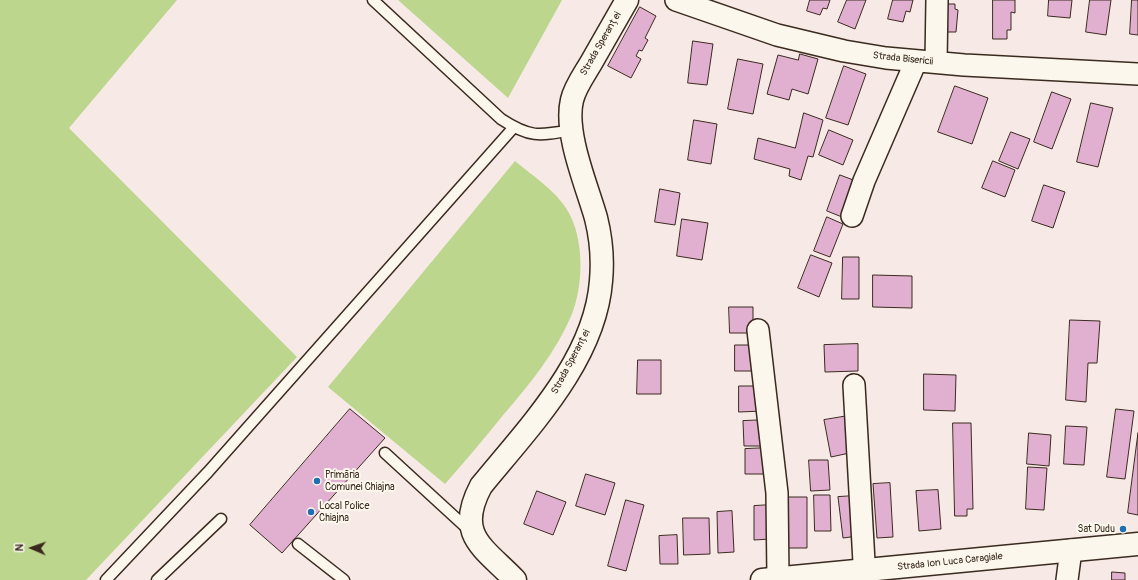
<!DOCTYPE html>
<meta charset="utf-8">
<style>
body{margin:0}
#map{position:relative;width:1138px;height:580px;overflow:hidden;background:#f6e9e6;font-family:Pangolin,sans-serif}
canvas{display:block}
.north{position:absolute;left:12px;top:528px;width:40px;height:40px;-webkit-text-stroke:3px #fbf7ec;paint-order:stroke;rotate:272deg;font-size:11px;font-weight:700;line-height:16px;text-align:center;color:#3b2a1e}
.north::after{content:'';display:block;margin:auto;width:14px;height:18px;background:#3b2a1e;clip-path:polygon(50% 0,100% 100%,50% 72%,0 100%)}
</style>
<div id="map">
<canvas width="1138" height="580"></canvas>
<div class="north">N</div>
</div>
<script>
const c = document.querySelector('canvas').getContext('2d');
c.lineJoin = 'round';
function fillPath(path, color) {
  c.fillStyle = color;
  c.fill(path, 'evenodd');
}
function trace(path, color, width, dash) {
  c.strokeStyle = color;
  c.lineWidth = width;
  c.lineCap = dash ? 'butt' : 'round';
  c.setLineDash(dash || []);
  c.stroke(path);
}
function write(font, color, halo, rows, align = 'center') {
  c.font = font + ' Pangolin,sans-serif';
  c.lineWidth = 4;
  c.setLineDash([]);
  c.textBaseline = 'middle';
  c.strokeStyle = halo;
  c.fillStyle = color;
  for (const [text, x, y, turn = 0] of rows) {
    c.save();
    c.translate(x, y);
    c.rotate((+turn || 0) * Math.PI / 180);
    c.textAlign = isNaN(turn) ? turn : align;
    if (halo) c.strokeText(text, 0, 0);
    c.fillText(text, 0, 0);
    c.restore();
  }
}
fillPath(new Path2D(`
 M 0,0 L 177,0 L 69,128 L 297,357 L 86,580 L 0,580 Z
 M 398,0 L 562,0 L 508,98 Z
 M 515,161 C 534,177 560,193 571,217 C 584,245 583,285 572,314 C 556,352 530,384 504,414 C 485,438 465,461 445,484 L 328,387 Z`), '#bdd68d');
const building = new Path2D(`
 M 810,0 L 830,0 L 827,9 L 823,8 L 820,15 L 807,11 Z
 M 847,0 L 866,0 L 855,29 L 838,22 Z
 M 893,0 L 913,0 L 910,12 L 906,11 L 903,22 L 888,19 Z
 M 993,0 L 1015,0 L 1015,13 L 1011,12 L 1011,30 L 1007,30 L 1007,39 L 993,39 Z
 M 1049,0 L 1072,0 L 1070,18 L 1048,16 Z
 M 1090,0 L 1111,0 L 1106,35 L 1086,32 Z
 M 1132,0 L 1138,0 L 1138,35 L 1130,34 Z
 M 943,4 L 955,4 L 955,9 L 958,10 L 956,32 L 942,32 Z
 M 640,7 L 656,16 L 645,38 L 648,40 L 642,51 L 639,50 L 636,56 L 641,59 L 631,78 L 608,66 Z
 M 693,41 L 713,44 L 707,85 L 688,83 Z
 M 800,54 L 818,59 L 808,94 L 792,89 L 789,100 L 767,94 L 778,55 L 798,60 Z
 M 738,59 L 763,64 L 753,114 L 728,109 Z
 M 844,66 L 866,74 L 848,125 L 826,118 Z
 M 955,86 L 988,98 L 972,144 L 938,132 Z
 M 1052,92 L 1071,99 L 1052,149 L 1034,142 Z
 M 1091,103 L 1113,108 L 1098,167 L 1077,162 Z
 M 804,113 L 823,120 L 813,157 L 808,156 L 801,180 L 789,176 L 790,169 L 754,159 L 758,138 L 795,148 Z
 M 694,120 L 717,124 L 711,164 L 688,160 Z
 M 829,130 L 853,140 L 843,165 L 819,155 Z
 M 1011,132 L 1030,139 L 1018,169 L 999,161 Z
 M 993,161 L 1015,170 L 1005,197 L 982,188 Z
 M 840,175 L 856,181 L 842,217 L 827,211 Z
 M 1044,185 L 1065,192 L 1053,228 L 1032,221 Z
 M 660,189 L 680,193 L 675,225 L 655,222 Z
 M 827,217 L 843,224 L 830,257 L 814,251 Z
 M 682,219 L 708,223 L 702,260 L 677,256 Z
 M 811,255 L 832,263 L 819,297 L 798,288 Z
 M 843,257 L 859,257 L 859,299 L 842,299 Z
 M 873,275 L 912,276 L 912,308 L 873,307 Z
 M 729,307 L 753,307 L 753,333 L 730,333 Z
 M 1070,320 L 1100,321 L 1097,363 L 1088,363 L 1086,402 L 1066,400 Z
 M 858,344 L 858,371 L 825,372 L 824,345 Z
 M 735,345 L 759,345 L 759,371 L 735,371 Z
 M 638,360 L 661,360 L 661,394 L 637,394 Z
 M 924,374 L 956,375 L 955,411 L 924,410 Z
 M 739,386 L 763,386 L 763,411 L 739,412 Z
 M 350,409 L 385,438 L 282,553 L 250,525 Z
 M 1116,409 L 1134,411 L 1125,479 L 1107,477 Z
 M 848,416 L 854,452 L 831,457 L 824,420 Z
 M 767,420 L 767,446 L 744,446 L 743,421 Z
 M 953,423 L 971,423 L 973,509 L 967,509 L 967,516 L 955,516 Z
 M 1066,426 L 1087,427 L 1084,465 L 1064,464 Z
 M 1029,433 L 1051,435 L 1049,466 L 1027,464 Z
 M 1138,433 L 1138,515 L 1128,513 Z
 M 768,448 L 769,474 L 745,474 L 745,449 Z
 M 809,460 L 828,460 L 830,490 L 811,491 Z
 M 1028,467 L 1047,468 L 1044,510 L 1026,509 Z
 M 586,474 L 615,483 L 605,515 L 576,506 Z
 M 890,483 L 893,537 L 877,538 L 873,484 Z
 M 938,490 L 941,529 L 919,531 L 916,491 Z
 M 537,491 L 566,502 L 553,535 L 524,524 Z
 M 814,495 L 830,495 L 831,531 L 815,531 Z
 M 854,496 L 858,536 L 843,538 L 838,497 Z
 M 786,497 L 807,497 L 807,548 L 786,548 Z
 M 626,500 L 644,505 L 626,571 L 608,566 Z
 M 771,505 L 771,539 L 754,540 L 754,506 Z
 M 732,511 L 734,552 L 718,553 L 717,512 Z
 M 683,518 L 709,518 L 710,554 L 684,555 Z
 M 677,535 L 678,564 L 660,564 L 659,536 Z
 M 1112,572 L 1125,573 L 1125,580 L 1112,580 Z`);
fillPath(building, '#e1b0d0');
trace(building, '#3b2a1e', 1);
const lane = new Path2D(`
 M 373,0 L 501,119 C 530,138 539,136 571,130
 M 385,453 L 470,531
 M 298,544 L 344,580
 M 106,580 L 208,472 L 514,127
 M 157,580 L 221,519`);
const street = new Path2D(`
 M 676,0 L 777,35 L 844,51 L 886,58 L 964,65 L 1138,74
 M 936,62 L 937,0
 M 852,216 L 864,181 L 916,61
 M 758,330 L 777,493 L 778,578
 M 854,385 L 865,580
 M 1067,580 L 1071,550`);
const secondary = new Path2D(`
 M 515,580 C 483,547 455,535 481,486 C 529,427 595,360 601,281 C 603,260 601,238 596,218 C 587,186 564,133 572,100 C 575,87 584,75 591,63 C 603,42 615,21 627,0
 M 762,580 L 1138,544`);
trace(lane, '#3b2a1e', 13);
trace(street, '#3b2a1e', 24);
trace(secondary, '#3b2a1e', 25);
trace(lane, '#fbf7ec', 10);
trace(street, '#fbf7ec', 21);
trace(secondary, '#fbf7ec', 22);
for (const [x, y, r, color] of [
 [317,481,4,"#1f6fb2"],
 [311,512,4,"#1f6fb2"],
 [1123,529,4,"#1f6fb2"]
]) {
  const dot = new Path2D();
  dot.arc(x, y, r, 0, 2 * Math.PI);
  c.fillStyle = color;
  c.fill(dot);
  trace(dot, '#fbf7ec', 1.5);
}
write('10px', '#3b2a1e', '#fbf7ec', [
 ["Strada Speranței",601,44,-60],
 ["Strada Bisericii",903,59,6],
 ["Strada Speranței",571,362,-62],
 ["Strada Ion Luca Caragiale",950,562,-6]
]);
write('10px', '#3b2a1e', '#fbf7ec', [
 ["Primăria",325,475],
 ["Comunei Chiajna",325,487],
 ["Local Police",319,506],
 ["Chiajna",319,518],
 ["Sat Dudu",1115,529,"right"]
], 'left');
</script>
